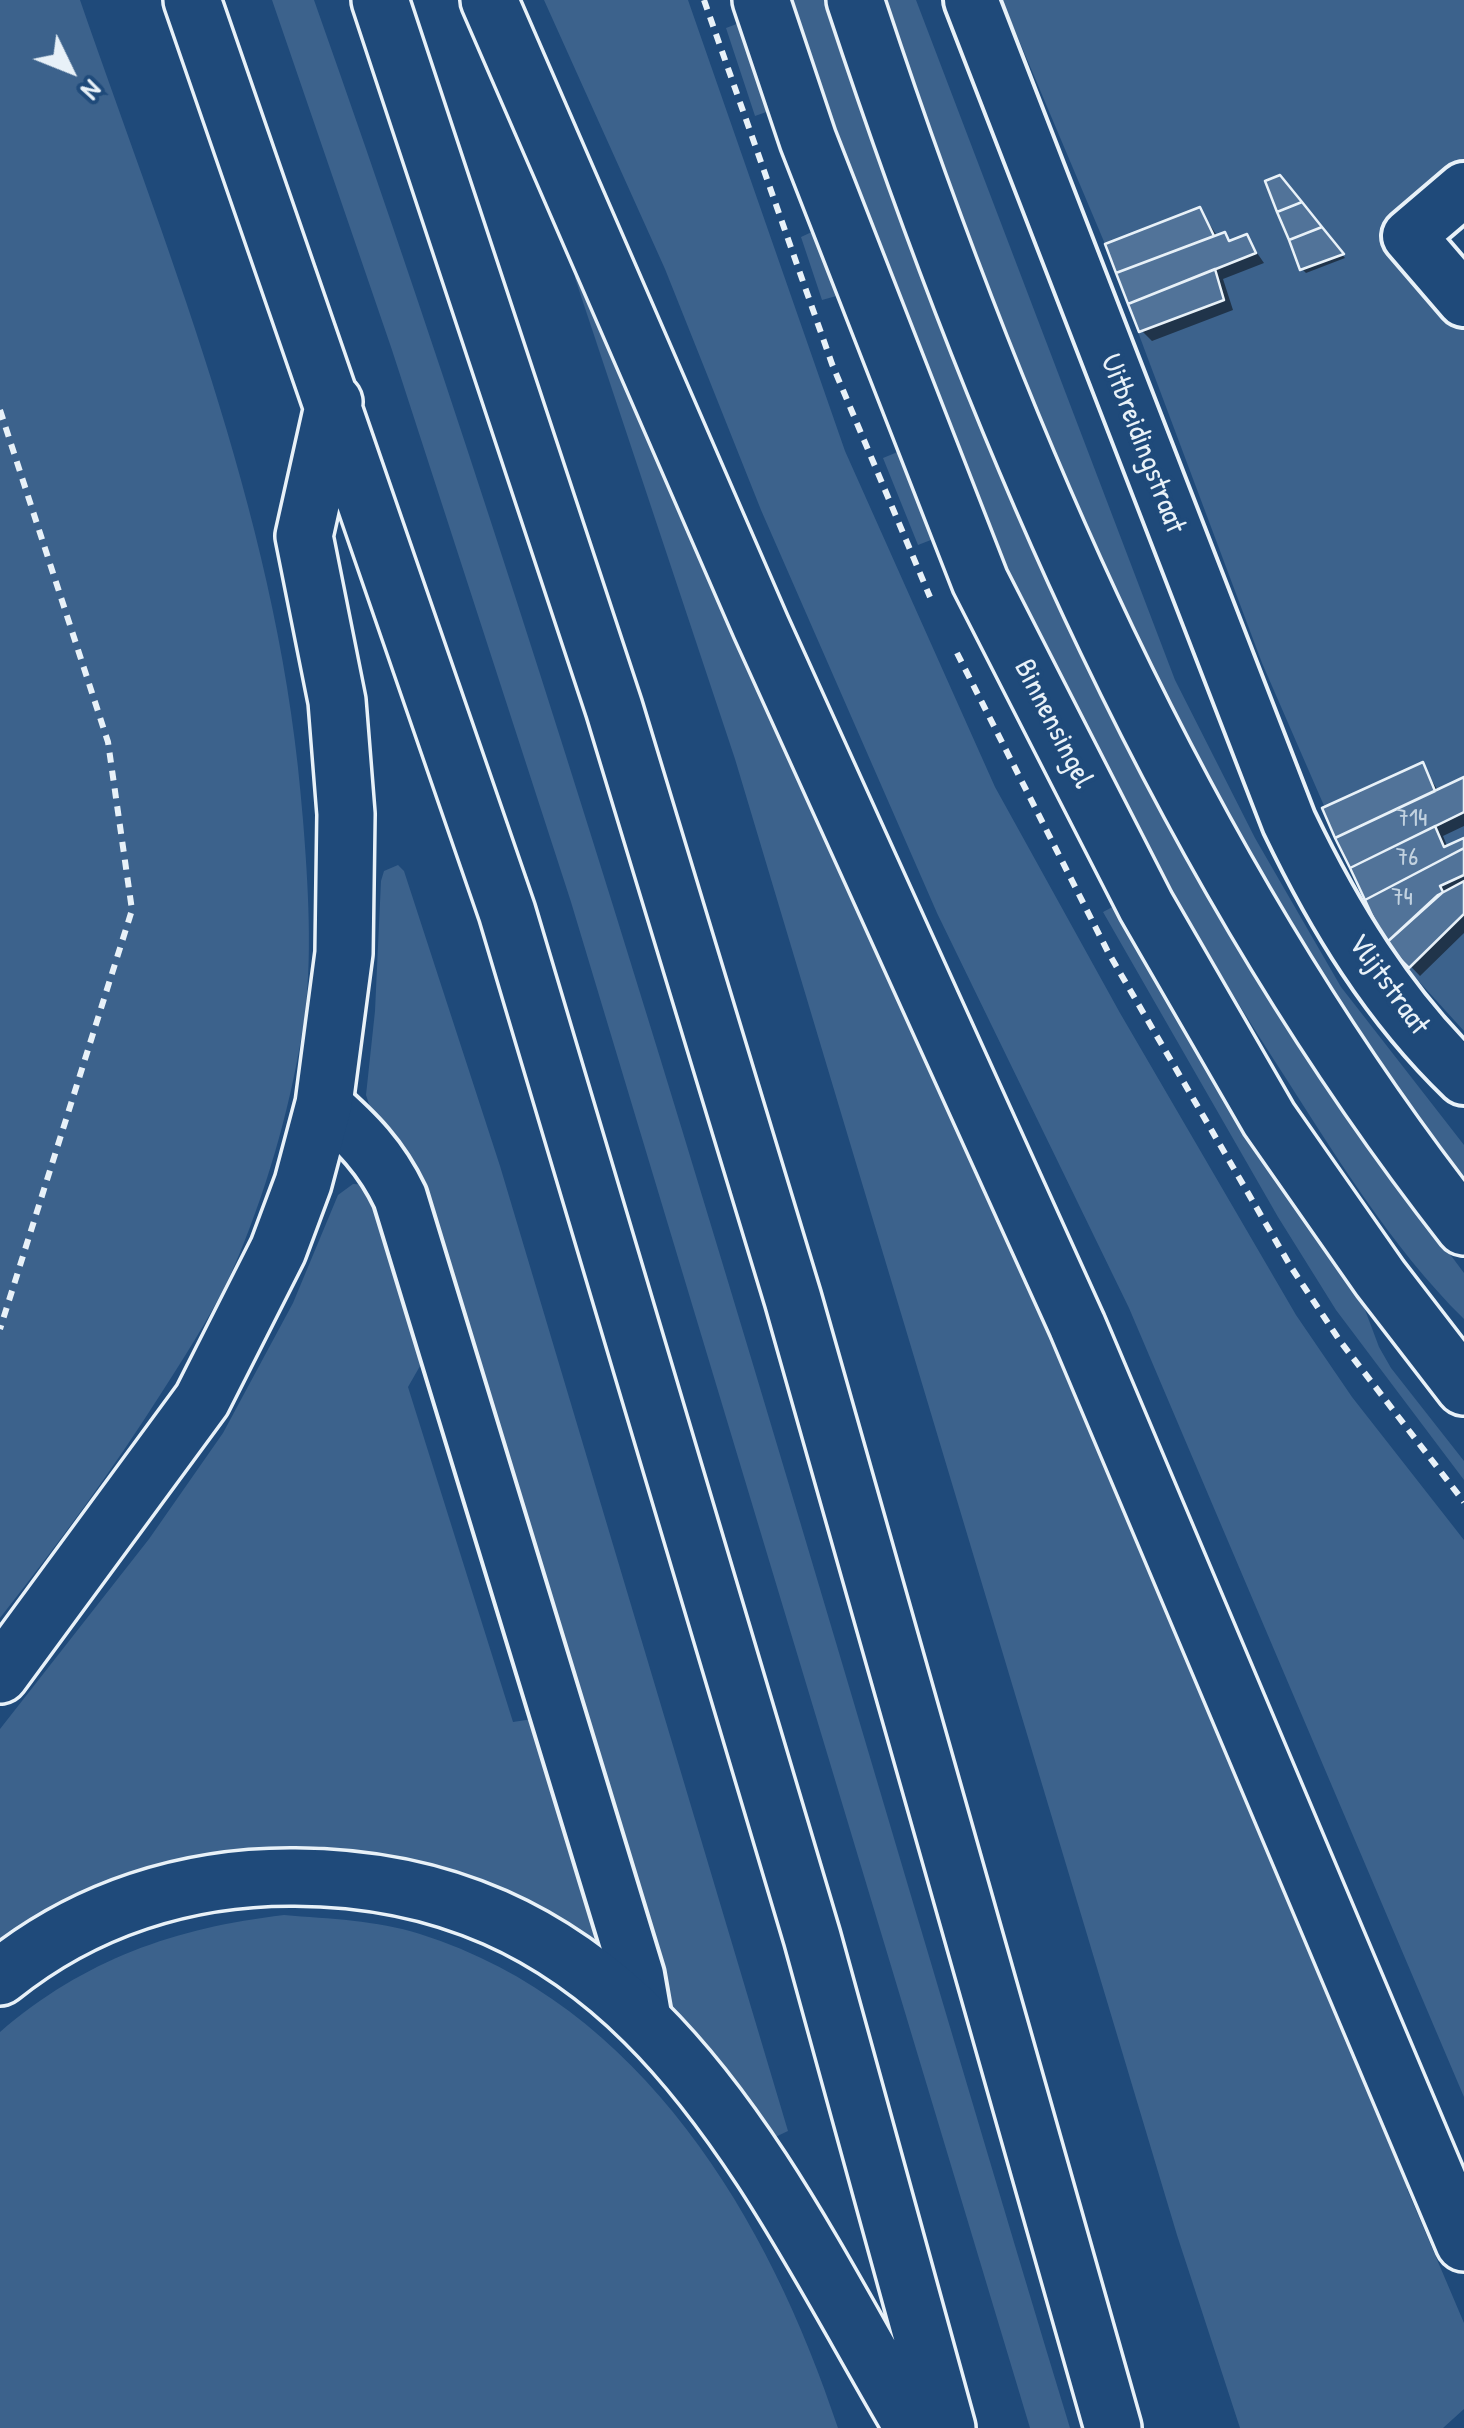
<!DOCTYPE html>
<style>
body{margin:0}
#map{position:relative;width:1464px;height:2428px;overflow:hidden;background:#1f4a7a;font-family:"Patrick Hand",sans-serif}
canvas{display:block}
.north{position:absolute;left:20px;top:20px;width:100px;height:100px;-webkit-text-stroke:8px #1f4a7a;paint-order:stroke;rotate:133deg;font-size:28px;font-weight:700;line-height:40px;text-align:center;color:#e8f1f8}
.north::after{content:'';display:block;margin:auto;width:35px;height:45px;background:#e8f1f8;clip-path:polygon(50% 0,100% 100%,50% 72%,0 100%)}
</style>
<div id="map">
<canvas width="1464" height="2428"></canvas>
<div class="north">N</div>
</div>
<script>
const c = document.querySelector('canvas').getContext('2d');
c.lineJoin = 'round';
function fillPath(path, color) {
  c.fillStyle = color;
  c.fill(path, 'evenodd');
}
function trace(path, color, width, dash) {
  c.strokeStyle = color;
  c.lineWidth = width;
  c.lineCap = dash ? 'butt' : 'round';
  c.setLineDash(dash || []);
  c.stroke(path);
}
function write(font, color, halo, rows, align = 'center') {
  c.font = font + ' "Patrick Hand",sans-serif';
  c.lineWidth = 8;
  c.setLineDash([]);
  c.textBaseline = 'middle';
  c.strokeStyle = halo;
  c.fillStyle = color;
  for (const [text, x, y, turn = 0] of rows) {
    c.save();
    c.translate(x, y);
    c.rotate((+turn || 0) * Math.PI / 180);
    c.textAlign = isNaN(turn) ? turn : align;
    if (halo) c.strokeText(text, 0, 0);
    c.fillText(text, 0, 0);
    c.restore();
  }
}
fillPath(new Path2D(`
 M 0,0 L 80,0 C 174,271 282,532 303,820 C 308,882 313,960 304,1021 C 292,1100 270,1180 239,1255 C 220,1302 190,1348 162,1392 C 112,1471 58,1544 0,1618 Z
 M 272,0 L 314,0 C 597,799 825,1616 1070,2428 L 1030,2428 L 571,902 L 392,350 Z
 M 544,0 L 688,0 L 845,451 L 995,787 L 1120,1013 L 1296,1315 L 1352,1397 L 1464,1540 L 1464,2097 L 1129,1308 L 937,913 L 761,510 L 665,269 Z
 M 791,0 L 827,0 L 945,333 L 1004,481 L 1073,632 L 1145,775 L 1254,968 L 1397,1183 L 1464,1273 L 1464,1319 C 1389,1245 1333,1151 1276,1063 C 1065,734 909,372 791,0 Z
 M 880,0 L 916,0 L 1175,680 L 1255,838 L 1341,987 L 1464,1145 L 1464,1186 C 1280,941 1138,664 1021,382 C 969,257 927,127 880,0 Z
 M 1002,0 L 1464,0 L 1464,168 L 1391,234 L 1464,323 L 1464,1031 L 1384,943 L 1365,900 L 1262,663 L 1105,244 Z
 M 742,22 L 772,110 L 755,116 L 726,28 Z
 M 816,230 L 840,295 L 822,300 L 801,237 Z
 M 574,264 L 592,277 L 1413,2167 L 1407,2189 L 1464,2323 L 1464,2409 L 1443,2428 L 1240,2428 L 1177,2235 L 735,759 L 575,278 Z
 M 900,451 L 936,538 L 918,545 L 883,458 Z
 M 398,865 L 404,871 L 500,1166 L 788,2131 L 769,2140 L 663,2004 L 366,1095 L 375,1011 L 381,881 L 384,871 Z
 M 1120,903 L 1195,1034 L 1209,1076 L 1269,1172 L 1358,1291 L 1379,1347 L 1391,1368 L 1464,1461 L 1464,1480 L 1336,1310 L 1278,1217 L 1103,912 Z
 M 353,1184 L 372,1185 L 424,1359 L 408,1387 L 513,1722 L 539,1718 L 616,1953 L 539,1908 L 424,1862 L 319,1846 L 200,1859 L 78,1894 L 0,1941 L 0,1729 L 149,1539 L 223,1433 L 293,1303 L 338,1195 Z
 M 284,1915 C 330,1919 376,1920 420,1934 C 642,2004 769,2219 838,2428 L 0,2428 L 0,2032 C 85,1959 175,1928 284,1915 Z`), '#3c628c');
fillPath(new Path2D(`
 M 1284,182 L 1345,258 L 1306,273 L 1302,269 Z
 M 1200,210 L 1218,237 L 1225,235 L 1232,242 L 1246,237 L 1264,263 L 1223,279 L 1233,310 L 1152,341 L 1142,331 L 1108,246 Z
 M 1422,765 L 1439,792 L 1464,780 L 1464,826 L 1443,836 L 1448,848 L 1464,840 L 1464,933 L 1420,976 L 1386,941 Z`), '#0007');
const building = new Path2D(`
 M 1280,175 L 1302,202 L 1277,212 L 1265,181 Z
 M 1302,202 L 1322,227 L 1289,240 L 1277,212 Z
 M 1200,207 L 1214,236 L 1116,273 L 1105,244 Z
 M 1322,227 L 1344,254 L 1300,270 L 1289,240 Z
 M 1225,232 L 1229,241 L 1247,234 L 1256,253 L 1128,304 L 1116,273 Z
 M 1215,269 L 1224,300 L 1139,332 L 1128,304 Z
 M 1423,762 L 1435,791 L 1335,838 L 1322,808 Z
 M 1464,777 L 1464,812 L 1350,868 L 1335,838 Z
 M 1435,826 L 1444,847 L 1464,838 L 1464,848 L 1365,900 L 1350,868 Z
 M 1464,848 L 1464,875 L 1440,886 L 1443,892 L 1385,944 L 1365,900 Z
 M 1464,881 L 1464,914 L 1409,968 L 1385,944 L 1438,895 Z`);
fillPath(building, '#517399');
trace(building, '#e8f1f8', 2.5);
const minor = new Path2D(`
 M 971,0 L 1289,822 C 1334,916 1388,1005 1464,1078
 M 1464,189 L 1409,236 L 1464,300
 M 324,1104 C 357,1133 381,1157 400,1197 L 637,1975 L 645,2021`);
const major = new Path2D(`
 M 761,0 L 808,140 L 980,581 L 1146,906 L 1269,1119 L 1380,1278 L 1464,1387
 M 855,0 C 998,433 1181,866 1464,1227`);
const highway = new Path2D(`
 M 192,0 L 507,912 L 812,1937 L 947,2428
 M 380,0 L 614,708 L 793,1299 L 1113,2428
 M 489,0 L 761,627 L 1077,1325 L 1464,2243
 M 0,1675 L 202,1400 L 278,1250 L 303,1183 L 324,1104 L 344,953 L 346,814 L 337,701 L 304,536 L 334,402
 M 0,1977 C 84,1909 187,1876 295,1877 C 643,1879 763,2173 913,2428`);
trace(minor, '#e8f1f8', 60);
trace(major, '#e8f1f8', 62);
trace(highway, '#e8f1f8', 62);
trace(new Path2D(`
 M 704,0 L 832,364 L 930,597
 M 0,410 L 108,742 L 132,910 L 0,1329
 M 957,653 L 1108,952 L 1291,1267 L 1340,1341 L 1464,1502`), '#e8f1f8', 6, [10, 8]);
trace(minor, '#1f4a7a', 52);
trace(major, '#1f4a7a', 55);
trace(highway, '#1f4a7a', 55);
write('25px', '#c2d2e0', null, [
 ["714",1412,819],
 ["76",1407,858],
 ["74",1402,898]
]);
write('30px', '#e8f1f8', '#1f4a7a', [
 ["Uitbreidingstraat",1142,444,69],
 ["Binnensingel",1053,724,63],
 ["Vlijtstraat",1388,985,54]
]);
</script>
